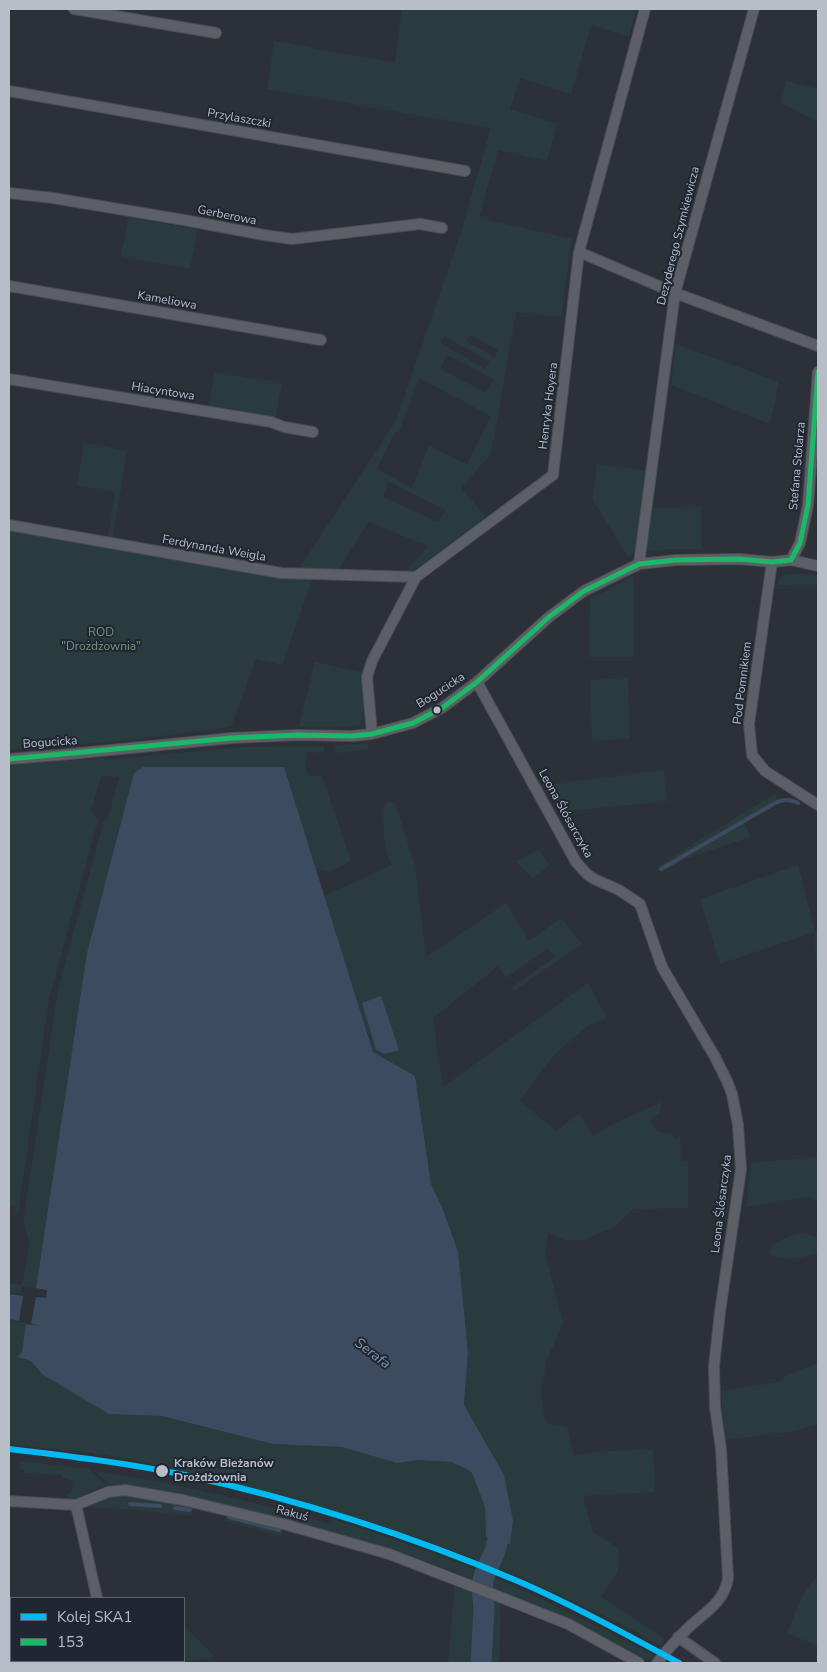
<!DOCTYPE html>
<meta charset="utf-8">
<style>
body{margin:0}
#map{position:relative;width:827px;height:1672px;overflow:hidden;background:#2c3138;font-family:"Nunito Sans",sans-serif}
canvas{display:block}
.frame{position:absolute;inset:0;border:10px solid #b7bec8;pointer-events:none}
.legend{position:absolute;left:10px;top:1597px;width:175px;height:65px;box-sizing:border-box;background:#202732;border:1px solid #5c636e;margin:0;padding:6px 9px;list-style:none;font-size:15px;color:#b7bec8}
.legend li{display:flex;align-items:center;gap:10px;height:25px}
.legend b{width:25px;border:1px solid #5c636e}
</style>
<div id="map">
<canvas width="827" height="1672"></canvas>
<div class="frame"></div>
<ul class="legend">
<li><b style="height:6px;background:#00baf1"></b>Kolej SKA1</li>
<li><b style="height:6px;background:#1ab867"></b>153</li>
</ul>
</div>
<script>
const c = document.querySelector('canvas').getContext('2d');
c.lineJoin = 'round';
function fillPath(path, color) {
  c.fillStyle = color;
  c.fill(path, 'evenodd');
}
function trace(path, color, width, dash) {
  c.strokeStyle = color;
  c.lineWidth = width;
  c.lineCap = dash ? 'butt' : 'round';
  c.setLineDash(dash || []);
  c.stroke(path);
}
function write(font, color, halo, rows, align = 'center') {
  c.font = font + ' "Nunito Sans",sans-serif';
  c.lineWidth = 4;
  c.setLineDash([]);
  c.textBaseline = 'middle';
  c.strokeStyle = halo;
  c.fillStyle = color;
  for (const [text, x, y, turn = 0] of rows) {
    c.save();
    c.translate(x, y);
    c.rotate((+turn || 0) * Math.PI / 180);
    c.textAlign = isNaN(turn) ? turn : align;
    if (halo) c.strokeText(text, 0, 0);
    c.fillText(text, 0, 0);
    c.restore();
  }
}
fillPath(new Path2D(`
 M 402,9 L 636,9 L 629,37 L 591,25 L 571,94 L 520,78 L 510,109 L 557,124 L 547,161 L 498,150 L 479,218 L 572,239 L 561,317 L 516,312 L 491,454 L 461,488 L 486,517 L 413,571 L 405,572 L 428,546 L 369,522 L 337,571 L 298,570 L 396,421 L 461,232 L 491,128 L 267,89 L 274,41 L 395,63 ZM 470,335 L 498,350 L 494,357 L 467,342 ZM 444,336 L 490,362 L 485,369 L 441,343 ZM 447,355 L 494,379 L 486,393 L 440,369 ZM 419,378 L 491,416 L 467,464 L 429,446 L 412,488 L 377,469 L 395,432 L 399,432 ZM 388,481 L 446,510 L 438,522 L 383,497 Z
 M 786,81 L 818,89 L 818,122 L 781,103 Z
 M 129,217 L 198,230 L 190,269 L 121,256 Z
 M 676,344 L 779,382 L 770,424 L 671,385 Z
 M 215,372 L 282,383 L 275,420 L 239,413 L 237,409 L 227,408 L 224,411 L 208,409 Z
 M 84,443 L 127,451 L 113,538 L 108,537 L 115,492 L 77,486 Z
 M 597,464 L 645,471 L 636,547 L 633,553 L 628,557 L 593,500 Z
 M 701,507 L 702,549 L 667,549 L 649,552 L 647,549 L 653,508 Z
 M 9,528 L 144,552 L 353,578 L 312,580 L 282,665 L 256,659 L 231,727 L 138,739 L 9,750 Z
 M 786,574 L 804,574 L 818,576 L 818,586 L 778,585 L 780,577 Z
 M 634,576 L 634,657 L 589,657 L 590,599 Z
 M 315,662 L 363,673 C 363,689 370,715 358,726 L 299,727 Z
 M 628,678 L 630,738 L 592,741 L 590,680 Z
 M 368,744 L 369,749 L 336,753 L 335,745 Z
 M 324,746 L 325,753 L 307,752 L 305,766 L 309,776 L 322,776 L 351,861 L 330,872 L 315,868 L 284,767 L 87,953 L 36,1288 L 22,1286 L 20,1295 L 9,1293 L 9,1283 L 22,1285 L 30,1244 L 25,1228 L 24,1217 L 58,990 L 104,820 L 108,819 L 119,777 L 101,776 L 91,810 L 98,820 L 49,999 L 18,1214 L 14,1216 L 16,1206 L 9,1206 L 9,765 L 104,758 L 104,760 L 244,747 Z
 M 664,770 L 667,801 L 561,812 L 545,785 Z
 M 776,793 L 777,804 L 745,823 L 750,837 L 682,860 L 661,873 L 658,866 Z
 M 388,801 L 395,803 L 415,866 L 426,957 L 506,903 L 529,941 L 561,918 L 582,944 L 514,991 L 512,987 L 555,957 L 548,948 L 506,978 L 498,966 L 433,1018 L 443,1087 L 588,983 L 607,1018 L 588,1026 L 559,1050 L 541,1071 L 520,1101 L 556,1131 L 580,1113 L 592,1136 L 615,1123 L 662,1102 L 659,1113 L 652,1117 L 651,1124 L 657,1131 L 673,1134 L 674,1139 L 680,1137 L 681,1162 L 688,1161 L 688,1208 L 633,1209 L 614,1227 L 584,1240 L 564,1240 L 548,1232 L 545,1253 L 563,1323 L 546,1362 L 541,1394 L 545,1423 L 567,1427 L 574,1456 L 593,1452 L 653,1449 L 655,1492 L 583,1496 L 592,1531 L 619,1549 L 618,1572 L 601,1597 L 662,1637 L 664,1641 L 662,1646 C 563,1592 459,1550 352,1516 C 295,1498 238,1484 180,1471 C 160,1466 139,1461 118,1457 C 82,1451 45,1448 9,1444 L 9,1320 L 27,1323 L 22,1352 L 18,1357 L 31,1361 L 43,1375 L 109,1414 L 162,1416 L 273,1444 L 342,1447 L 397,1463 L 417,1460 L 451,1462 L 467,1469 L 472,1473 L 485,1507 L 486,1537 L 504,1475 L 464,1405 L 468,1352 L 458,1251 L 442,1207 L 431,1184 L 415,1076 L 373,1052 L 324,896 L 392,865 L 386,853 L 384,834 L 383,808 Z
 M 538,849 L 550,865 L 533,878 L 516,861 L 522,859 Z
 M 798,865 L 815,932 L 818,931 L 818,970 L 816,965 L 815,932 L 720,964 L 700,899 Z
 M 818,1157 L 818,1202 L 809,1197 L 746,1207 L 751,1163 Z
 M 802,1233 L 818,1237 L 818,1253 C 802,1257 786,1263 770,1254 L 772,1244 L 787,1237 Z
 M 818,1363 L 818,1424 L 795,1431 L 725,1440 L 721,1391 L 779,1382 L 787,1375 Z
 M 21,1461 L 88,1469 L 106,1485 C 93,1489 81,1499 67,1500 L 67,1494 L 71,1493 L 74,1481 L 62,1478 L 62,1475 L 24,1473 L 25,1469 L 20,1469 Z
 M 94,1471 C 174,1483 253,1501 331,1524 L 333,1519 C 379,1534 424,1549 469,1567 C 532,1593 593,1624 654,1655 L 650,1660 L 636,1656 L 626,1649 L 528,1601 L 516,1598 L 452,1571 L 405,1554 L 329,1531 L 198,1498 L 133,1485 L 110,1484 Z
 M 109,1494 L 193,1505 L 191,1516 L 140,1510 L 84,1507 Z
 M 228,1514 L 282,1527 L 282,1536 L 225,1521 Z
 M 818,1577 L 818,1646 L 787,1633 C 794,1617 804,1585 818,1577 Z
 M 455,1584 L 501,1602 L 499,1663 L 448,1663 Z
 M 184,1626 L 215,1657 L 181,1663 L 157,1663 L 156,1661 L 184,1661 Z`), '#2a3b3e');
fillPath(new Path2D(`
 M 143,767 L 284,767 L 373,1052 L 415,1076 L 431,1184 L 442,1207 L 458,1251 L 468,1352 L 464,1405 L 504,1475 L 513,1521 L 510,1544 L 486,1537 L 485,1507 L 472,1473 L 467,1469 L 451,1462 L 418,1460 L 397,1463 L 342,1447 L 273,1444 L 162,1416 L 109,1414 L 43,1375 L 31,1361 L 17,1357 L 22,1352 L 26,1324 L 40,1326 L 31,1324 L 36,1297 L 46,1298 L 47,1290 L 36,1288 L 87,953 L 134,773 Z
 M 381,996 L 399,1050 L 385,1054 L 376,1050 L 362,1003 Z
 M 9,1294 L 23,1296 L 19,1321 L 9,1319 Z`), '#3d4b60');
trace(new Path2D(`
 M 661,869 L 775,803 C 784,799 790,799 798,803
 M 130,1504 L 160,1506
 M 175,1508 L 190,1510
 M 229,1517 L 279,1530`), '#3d4b60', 4);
trace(new Path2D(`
 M 481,1663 L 484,1608 L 482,1587 L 484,1576 L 495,1551 L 498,1539 L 499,1521 L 498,1512`), '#3d4b60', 21);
const minor = new Path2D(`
 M 74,9 L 216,33
 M 9,91 L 465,171
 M 9,193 L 53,198 L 184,220 L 264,235 L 292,239 L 420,224 L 442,228
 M 579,252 L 675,293 L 818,346
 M 9,286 L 321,340
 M 9,379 L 271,422 L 284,427 L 313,432
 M 9,525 L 281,573 L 416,577
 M 791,560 L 800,543 L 808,505 L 818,372
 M 772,562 L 749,724 L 752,755 L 765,771 L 818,805
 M 639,564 L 675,293 L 754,9
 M 477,682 L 576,862 L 587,874 L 594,879 L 619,890 L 640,904 L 662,967 L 715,1057 L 727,1081 L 732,1094 L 738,1125 L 741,1169 L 720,1312 L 714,1366 L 715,1407 L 721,1449 L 728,1578 C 724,1603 705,1612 688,1628 C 677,1639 666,1651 657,1663
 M 372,734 L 367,677 L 372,661 L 416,577 L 553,475 L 579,252 L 645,9
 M 9,759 L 60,755 L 232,738 L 297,735 L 352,736 L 372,734 L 413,723 L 442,708 L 477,682 L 549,617 L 584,591 L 639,564 L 676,560 L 739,559 L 772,562 L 791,560 L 818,566
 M 9,1501 L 76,1505 L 108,1492 L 125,1490 L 183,1500 L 287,1525 L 389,1554 L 495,1595 L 568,1624 L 639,1663
 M 76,1505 L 97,1598
 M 678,1637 L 715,1663
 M 9,1653 L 9,1663
 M 110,1661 L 111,1663`);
trace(minor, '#4a4d53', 12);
trace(minor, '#5c6066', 10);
trace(new Path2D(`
 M 791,560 L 800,543 L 808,505 L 818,372
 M 9,759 L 232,738 L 297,735 L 352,736 L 372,734 L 413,723 L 442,708 L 477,682 L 549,617 L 584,591 L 639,564 L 676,560 L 739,559 L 772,562 L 791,560`), '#1ab867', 5);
trace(new Path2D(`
 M 9,1449 C 68,1456 127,1463 185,1475 C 300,1500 412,1536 520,1582 C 575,1606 627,1635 679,1663`), '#00baf1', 6);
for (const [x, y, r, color] of [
 [437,710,4.5,"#b7bec8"],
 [162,1471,7,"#b7bec8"]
]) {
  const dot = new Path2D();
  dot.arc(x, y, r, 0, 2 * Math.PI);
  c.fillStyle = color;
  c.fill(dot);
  trace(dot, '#202732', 2);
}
write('12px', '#b7bec8', '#202732', [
 ["Przylaszczki",239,119,10],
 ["Gerberowa",227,216,11],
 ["Dezyderego Szymkiewicza",679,236,-76],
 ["Kameliowa",167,301,10],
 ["Hiacyntowa",163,392,9],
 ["Henryka Hoyera",549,406,-83],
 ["Stefana Stolarza",798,466,-85],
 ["Ferdynanda Weigla",214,549,10],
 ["Pod Pomnikiem",743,683,-83],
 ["Bogucicka",441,691,-33],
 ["Bogucicka",50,743,-4],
 ["Leona Ślósarczyka",565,814,61],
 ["Leona Ślósarczyka",722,1204,-83],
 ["Rakuś",292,1514,15]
]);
write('12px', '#71977a', '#202732', [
 ["ROD",101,633],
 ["\"Drożdżownia\"",101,647]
]);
write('bold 12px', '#b7bec8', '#202732', [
 ["Kraków Bieżanów",174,1464],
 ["Drożdżownia",174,1478]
], 'left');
write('italic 14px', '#8294ad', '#202732', [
 ["Serafa",372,1354,37]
]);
</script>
